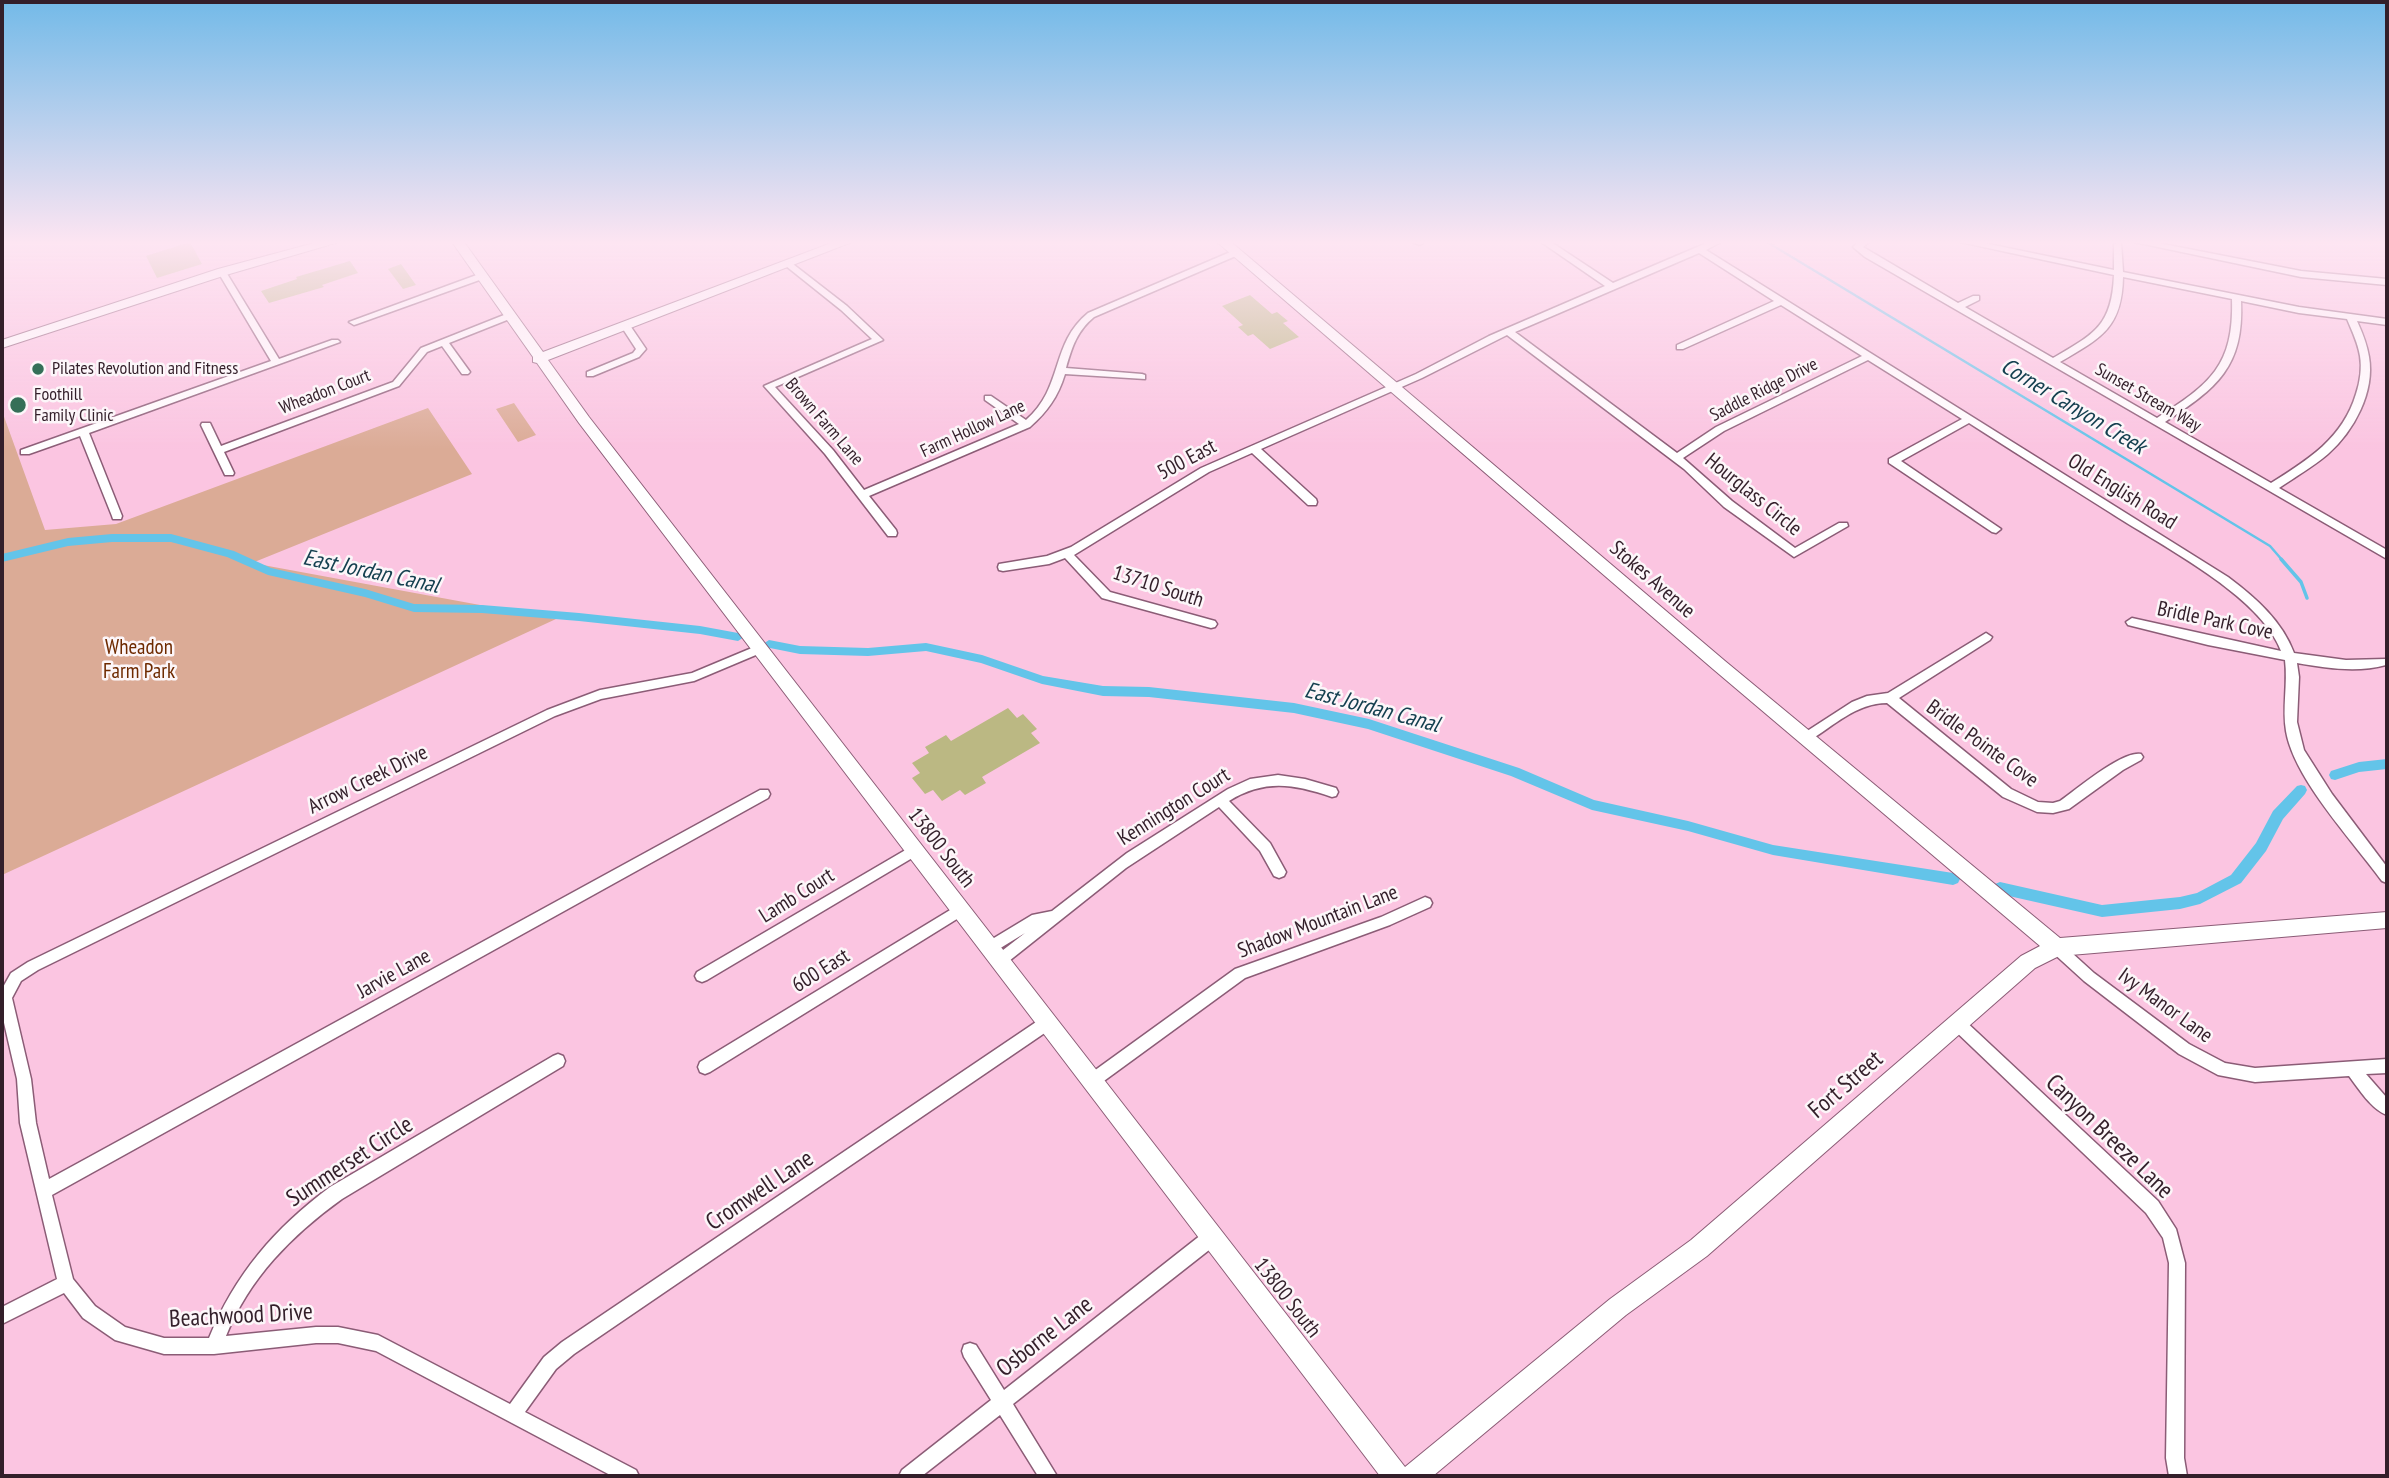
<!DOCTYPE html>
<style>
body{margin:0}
#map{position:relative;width:2389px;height:1478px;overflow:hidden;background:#fbc5e1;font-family:"PT Sans Narrow",sans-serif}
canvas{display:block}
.frame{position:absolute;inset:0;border:4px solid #331f2a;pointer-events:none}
</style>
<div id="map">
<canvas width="2389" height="1478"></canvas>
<div class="frame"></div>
</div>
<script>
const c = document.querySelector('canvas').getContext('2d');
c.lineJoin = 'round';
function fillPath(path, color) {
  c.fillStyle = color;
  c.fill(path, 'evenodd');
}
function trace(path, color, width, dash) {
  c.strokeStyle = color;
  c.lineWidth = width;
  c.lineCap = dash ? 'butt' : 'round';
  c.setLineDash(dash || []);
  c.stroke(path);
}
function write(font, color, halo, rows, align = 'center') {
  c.font = font + ' "PT Sans Narrow",sans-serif';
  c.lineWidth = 5;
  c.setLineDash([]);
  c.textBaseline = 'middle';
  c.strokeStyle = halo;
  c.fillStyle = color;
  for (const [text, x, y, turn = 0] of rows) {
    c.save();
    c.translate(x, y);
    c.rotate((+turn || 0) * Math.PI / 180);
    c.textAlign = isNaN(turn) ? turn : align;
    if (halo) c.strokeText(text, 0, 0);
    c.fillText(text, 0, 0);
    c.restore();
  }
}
fillPath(new Path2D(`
 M 514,403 L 536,435 L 518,442 L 496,409 Z
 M 428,408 L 472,474 L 252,563 L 556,619 L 2,875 L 2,411 L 45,530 L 116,524 Z`), '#dbab96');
trace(new Path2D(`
 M 1767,242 L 2270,546 L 2283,561`), '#63c4e9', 2.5);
trace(new Path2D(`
 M 2281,559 L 2301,582 L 2307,598`), '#63c4e9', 3.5);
fillPath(new Path2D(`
 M 112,534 L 171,534 L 234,551 L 271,568 L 365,589 L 414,604 L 482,605 L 579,613 L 700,626 L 738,633 L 744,637 L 738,641 L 700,634 L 579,621 L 482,613 L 414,612 L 365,597 L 268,575 L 227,557 L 171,542 L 112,542 L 68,546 L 2,562 L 2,554 L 68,538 Z
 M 769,640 L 800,646 L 868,648 L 926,643 L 982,655 L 1043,676 L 1103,686 L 1149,687 L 1294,703 L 1369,719 L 1519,768 L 1594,800 L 1688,821 L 1773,845 L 1953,873 L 1958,875 L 1960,879 L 1958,883 L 1953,885 L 1773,855 L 1688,831 L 1592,810 L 1511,776 L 1368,729 L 1294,713 L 1149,697 L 1103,696 L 1042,684 L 981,663 L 926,651 L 868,656 L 800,654 L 765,647 L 763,644 Z
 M 2387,759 L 2387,769 L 2359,772 L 2335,780 L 2331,779 L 2329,775 L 2331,771 L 2359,762 Z
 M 2301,785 L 2305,786 L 2307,790 L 2305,794 L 2283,819 L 2266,851 L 2241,883 L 2200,904 L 2180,909 L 2102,917 L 2000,894 L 1995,892 L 1993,888 L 1995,884 L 2000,882 L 2102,905 L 2180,897 L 2197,893 L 2231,875 L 2256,843 L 2273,811 L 2297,786 Z`), '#63c4e9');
fillPath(new Path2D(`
 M 190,242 L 202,264 L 157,278 L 146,256 Z
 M 350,261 L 358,273 L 322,285 L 324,287 L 269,303 L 261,291 L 297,279 L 296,277 Z
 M 401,264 L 416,285 L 403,289 L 388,269 Z
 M 1250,295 L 1272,314 L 1277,312 L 1288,321 L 1283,323 L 1299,337 L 1270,349 L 1253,334 L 1248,336 L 1238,327 L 1243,325 L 1222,306 Z
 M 1008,708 L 1017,718 L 1023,714 L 1037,729 L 1031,733 L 1040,743 L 982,777 L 986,783 L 965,795 L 960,790 L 942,801 L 933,790 L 925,794 L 912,778 L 920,773 L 912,763 L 929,753 L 925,747 L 946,735 L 951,741 Z`), '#bbb883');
const street = new Path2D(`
 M 1412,242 L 1424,242 L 1420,245 Z
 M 1541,242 L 1551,242 L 1613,283 L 1709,242 L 1721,242 L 1706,250 L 2228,577 C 2256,598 2282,621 2294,653 L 2346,660 L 2386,659 L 2386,665 C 2357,673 2326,668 2297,663 L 2299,677 L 2297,722 L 2304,750 L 2332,794 L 2387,867 L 2387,883 L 2382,881 C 2353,841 2294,779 2286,731 C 2282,708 2288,684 2285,660 L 2208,645 L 2128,625 L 2126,622 L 2132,618 L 2281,651 C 2261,596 2162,546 2114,515 C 2065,484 2017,454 1969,423 L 1901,461 L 2001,529 L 1996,533 L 1992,532 L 1889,463 L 1889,459 L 1962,419 L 1868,360 L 1724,431 L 1683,458 L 1732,501 L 1795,548 L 1839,523 L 1847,523 L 1848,526 L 1794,557 L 1724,507 L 1684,469 L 1507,335 L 1422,378 L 1261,449 L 1316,499 L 1317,502 L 1316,505 L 1308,505 L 1252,453 L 1209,472 L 1074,555 L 1110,592 L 1215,621 L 1217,624 L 1215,627 L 1211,628 L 1102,598 L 1065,558 L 1049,564 L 1003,571 L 999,570 L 998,567 L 999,564 L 1047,556 L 1071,547 L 1201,468 L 1416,374 L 1489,336 L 1605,286 ZM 1699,253 L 1774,301 L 1677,345 L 1677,349 L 1683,349 L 1781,305 L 1862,356 L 1716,427 L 1677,453 L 1515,332 Z
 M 1858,242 L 1869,242 L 1863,247 L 1958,303 L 1973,296 L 1979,296 L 1979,300 L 1965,307 L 2053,358 C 2094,334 2112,326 2114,275 L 1960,242 L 1979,242 L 2114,270 L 2114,244 L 2121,242 L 2123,272 L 2299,307 L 2387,319 L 2387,325 L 2357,321 C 2362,332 2367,344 2369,357 C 2375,392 2354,431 2328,454 C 2313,467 2295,477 2279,488 L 2387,550 L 2387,559 L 1865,257 L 1853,247 ZM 2123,277 L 2232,299 C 2234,366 2210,384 2157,418 L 2060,362 C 2101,338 2122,328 2123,277 ZM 2241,301 L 2299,313 L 2347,319 C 2352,331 2358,343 2360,356 C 2362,368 2360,382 2356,394 C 2343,438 2308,460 2271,483 L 2165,422 C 2217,388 2244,367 2241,301 Z
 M 2134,242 L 2153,242 L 2301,271 L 2387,279 L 2387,285 L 2301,277 Z
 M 1235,250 L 1239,253 L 1238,255 L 1094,317 C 1077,331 1072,347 1066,368 L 1142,374 L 1145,375 L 1145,379 L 1065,374 C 1058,397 1047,412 1030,427 L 869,496 L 896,530 L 897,533 L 896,536 L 888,536 L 825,454 L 764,386 L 872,339 L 841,310 L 786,266 L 786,262 L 789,261 L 847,306 L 883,340 L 775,387 L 833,450 L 864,490 L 1019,424 L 985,400 L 985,396 L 991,396 L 1026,420 C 1064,387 1050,344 1088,313 Z
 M 222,269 L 226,272 L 279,359 L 332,340 L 338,340 L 340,342 L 89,433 L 122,516 L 121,519 L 113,519 L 112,516 L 80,436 L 29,454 L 21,454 L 21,450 L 271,361 L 218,272 Z
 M 482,273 L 486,276 L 485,278 L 357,324 L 354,325 L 349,322 Z
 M 509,313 L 512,314 L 512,318 L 449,343 L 470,372 L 468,374 L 462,374 L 442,346 L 427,352 L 399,386 L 224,452 L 234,473 L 233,475 L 225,475 L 201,425 L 202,423 L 210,423 L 221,446 L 393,382 L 421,348 Z
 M 626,323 L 629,324 L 646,349 L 639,357 L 593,376 L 587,376 L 587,372 L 633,353 L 636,349 L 621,326 Z
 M 1986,633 L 1992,637 L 1990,640 L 1899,698 L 2011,789 L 2038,802 L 2053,803 L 2060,801 C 2077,789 2123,750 2141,754 L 2143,757 L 2141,760 L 2123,770 L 2069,809 L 2053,813 L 2037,812 L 2003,797 L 1887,703 C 1857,703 1833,726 1809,741 L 1801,741 L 1799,738 L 1801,735 L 1852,702 L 1867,696 L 1888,693 Z
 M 759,645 L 765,649 L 763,652 L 694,681 L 601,699 L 555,716 L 38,970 L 21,981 L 12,998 L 31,1079 L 36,1123 L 49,1179 L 760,790 L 768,790 L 770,794 L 768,798 L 52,1195 L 73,1279 L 95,1306 L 125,1327 L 164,1338 L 209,1338 C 235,1274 275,1228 330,1187 L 553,1056 L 558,1054 L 563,1056 L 565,1061 L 563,1066 L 342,1199 C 292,1235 249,1278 226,1336 L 316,1327 L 338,1327 L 378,1335 L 510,1404 L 544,1357 L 562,1342 L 1042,1018 L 1047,1016 L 1052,1018 L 1054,1023 L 1052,1028 L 574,1354 L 556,1369 L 525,1412 L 636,1470 L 639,1476 L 612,1476 L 376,1351 L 338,1343 L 316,1343 L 214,1354 L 164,1354 L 115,1340 L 83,1318 L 64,1293 L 2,1324 L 2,1307 L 57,1279 L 20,1123 L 17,1079 L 2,1014 L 2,989 L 11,973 L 28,962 L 547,710 L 600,690 L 692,673 Z
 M 1278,775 L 1305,779 L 1336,788 L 1338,792 L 1336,796 L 1332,797 C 1293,784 1265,779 1229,801 L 1270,843 L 1286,872 L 1284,876 L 1279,878 L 1274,876 L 1260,851 L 1219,807 L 1126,868 L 1004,965 L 999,967 L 994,965 L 992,961 L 994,957 L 1025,933 L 994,952 L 989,954 L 984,952 L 982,948 L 984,944 L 1032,915 L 1052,911 L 1127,853 L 1228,789 L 1250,779 Z
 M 914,845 L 919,846 L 921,850 L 919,854 L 707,980 L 702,982 L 697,980 L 695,976 L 697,972 Z
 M 1425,897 L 1430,899 L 1432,903 L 1430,907 L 1390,925 L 1245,978 L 1097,1086 L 1092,1088 L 1087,1086 L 1085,1081 L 1087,1076 L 1235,969 L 1381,917 Z
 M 960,904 L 965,906 L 967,910 L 965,914 L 710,1072 L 705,1074 L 700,1072 L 698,1067 L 700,1062 Z
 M 2056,941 L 2061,943 L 2094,973 L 2189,1044 L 2225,1063 L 2255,1068 L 2387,1059 L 2387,1073 L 2366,1074 L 2387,1098 L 2387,1115 C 2371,1109 2359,1089 2349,1076 L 2255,1082 L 2218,1075 L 2179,1054 L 2084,981 L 2051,951 L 2049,947 L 2051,943 Z
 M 1957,1016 L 1962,1018 L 2158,1201 L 2176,1229 L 2185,1263 L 2184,1458 L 2187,1476 L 2169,1476 L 2166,1458 L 2169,1263 L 2163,1238 L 2146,1213 L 1952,1028 L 1950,1023 L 1952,1018 Z
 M 1212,1229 L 1218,1231 L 1220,1237 L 1218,1243 L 1013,1404 L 1057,1476 L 1038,1476 L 1000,1415 L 922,1476 L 899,1476 L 902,1470 L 991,1400 L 964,1357 L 962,1351 L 964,1345 L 970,1343 L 976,1345 L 1004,1390 L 1206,1231 Z`);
const secondary = new Path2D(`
 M 318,242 L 339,242 L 226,275 L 2,348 L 2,340 L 218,269 Z
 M 452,242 L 464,242 L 543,352 L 834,242 L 852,242 L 548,360 L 589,417 L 1405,1467 L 1610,1299 L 1691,1240 L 2021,956 L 2040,946 L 1713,669 L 1217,242 L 1231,242 L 1725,661 L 2060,938 L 2387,912 L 2387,928 L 2059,956 L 2035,968 L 1707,1256 L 1626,1315 L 1433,1476 L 1380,1476 L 579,423 L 537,363 L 533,362 L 533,357 Z`);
trace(street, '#8b5c76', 3);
trace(secondary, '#8b5c76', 2);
fillPath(street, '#fff');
fillPath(secondary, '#fff');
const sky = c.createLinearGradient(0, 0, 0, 449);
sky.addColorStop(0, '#73bae8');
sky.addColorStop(0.54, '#fde5f2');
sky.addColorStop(1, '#fde5f200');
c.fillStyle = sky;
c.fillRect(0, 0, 2389, 449);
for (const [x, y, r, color] of [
 [38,369,7,"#356f58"],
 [18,405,9,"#356f58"]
]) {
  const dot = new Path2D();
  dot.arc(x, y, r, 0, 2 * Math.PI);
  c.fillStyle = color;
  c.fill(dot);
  trace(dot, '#fcf6f9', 2.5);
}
write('18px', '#331f2a', '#fcf6f9', [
 ["Pilates Revolution and Fitness",52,369],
 ["Foothill",34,395],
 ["Family Clinic",34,416]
], 'left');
write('18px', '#331f2a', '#fcf6f9', [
 ["Saddle Ridge Drive",1764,390,-27],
 ["Wheadon Court",325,392,-21],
 ["Sunset Stream Way",2148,398,30],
 ["Brown Farm Lane",824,422,49],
 ["Farm Hollow Lane",973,429,-25]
]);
write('21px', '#331f2a', '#fcf6f9', [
 ["500 East",1187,460,-28],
 ["Old English Road",2122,492,32],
 ["Hourglass Circle",1753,495,39],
 ["Stokes Avenue",1652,580,41],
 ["13710 South",1158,587,18],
 ["Bridle Park Cove",2215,621,12],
 ["Bridle Pointe Cove",1982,744,36],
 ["Arrow Creek Drive",368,780,-26],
 ["Kennington Court",1174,807,-32],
 ["13800 South",941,848,52],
 ["Lamb Court",797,896,-32],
 ["Shadow Mountain Lane",1318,922,-21],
 ["600 East",821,971,-32],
 ["Jarvie Lane",394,974,-29],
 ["Ivy Manor Lane",2165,1006,36],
 ["13800 South",1287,1298,52]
]);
write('21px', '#6e2a00', '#fcf6f9', [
 ["Wheadon",139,648],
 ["Farm Park",139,672]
]);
write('italic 23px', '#154050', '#fcf6f9', [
 ["Corner Canyon Creek",2073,407,31],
 ["East Jordan Canal",371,572,12],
 ["East Jordan Canal",1372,708,15]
]);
write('24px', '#331f2a', '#fcf6f9', [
 ["Fort Street",1846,1085,-41],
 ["Canyon Breeze Lane",2109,1137,44],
 ["Summerset Circle",350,1162,-33],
 ["Cromwell Lane",760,1191,-34],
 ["Beachwood Drive",241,1316,-3],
 ["Osborne Lane",1045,1337,-38]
]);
</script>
